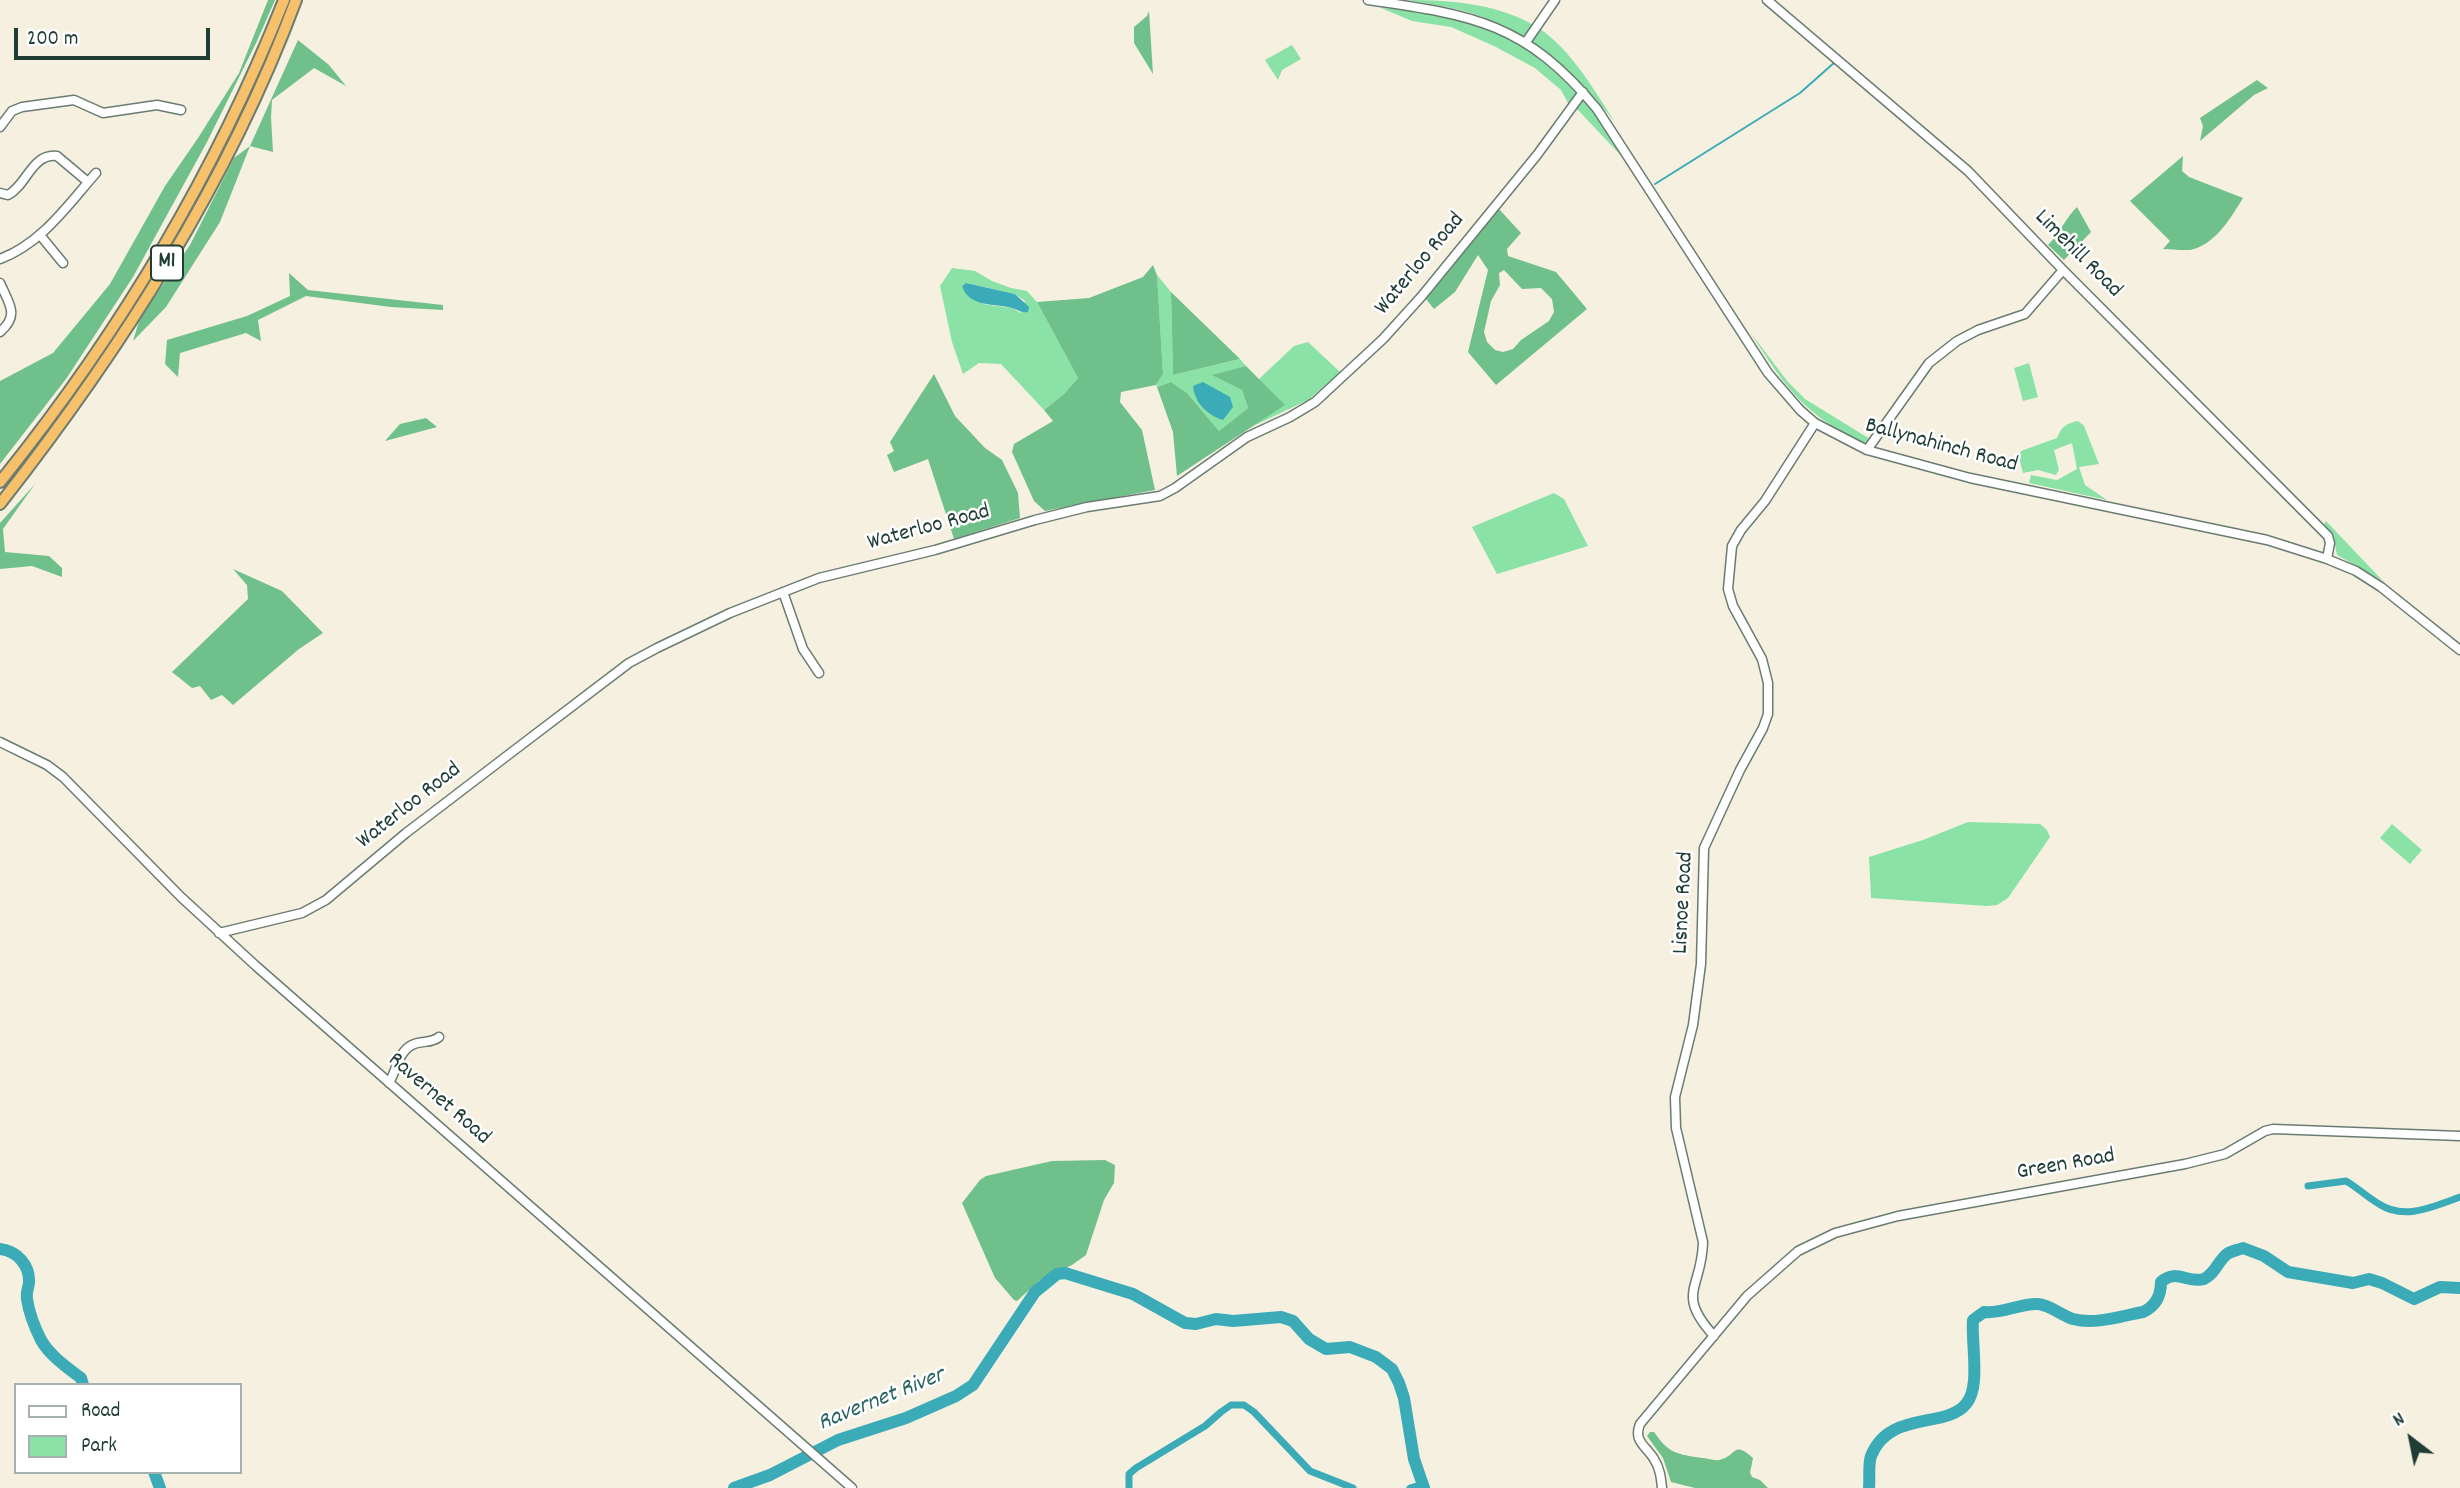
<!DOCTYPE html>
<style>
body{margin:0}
#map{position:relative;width:2460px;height:1488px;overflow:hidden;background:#f6f0e1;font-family:Dekko,sans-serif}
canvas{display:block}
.legend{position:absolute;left:14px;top:1383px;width:228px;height:91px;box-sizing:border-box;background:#fff;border:2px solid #a5b1ae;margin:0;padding:9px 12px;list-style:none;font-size:21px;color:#1f3d34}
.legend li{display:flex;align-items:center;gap:14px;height:35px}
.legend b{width:35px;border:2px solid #a5b1ae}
.north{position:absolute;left:2376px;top:1404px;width:70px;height:70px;-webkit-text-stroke:5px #fff;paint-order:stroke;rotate:328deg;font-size:19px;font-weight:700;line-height:28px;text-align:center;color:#1f3d34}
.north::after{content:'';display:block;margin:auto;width:24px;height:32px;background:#1f3d34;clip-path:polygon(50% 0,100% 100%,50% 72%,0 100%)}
.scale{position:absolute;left:14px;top:28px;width:196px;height:32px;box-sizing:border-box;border:4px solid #1f3d34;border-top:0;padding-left:9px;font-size:21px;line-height:24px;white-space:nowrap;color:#1f3d34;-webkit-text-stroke:5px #fff;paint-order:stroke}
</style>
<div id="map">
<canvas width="2460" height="1488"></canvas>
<ul class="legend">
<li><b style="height:9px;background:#fff"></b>Road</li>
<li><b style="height:19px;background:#8ae2a6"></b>Park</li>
</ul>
<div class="north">N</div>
<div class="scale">200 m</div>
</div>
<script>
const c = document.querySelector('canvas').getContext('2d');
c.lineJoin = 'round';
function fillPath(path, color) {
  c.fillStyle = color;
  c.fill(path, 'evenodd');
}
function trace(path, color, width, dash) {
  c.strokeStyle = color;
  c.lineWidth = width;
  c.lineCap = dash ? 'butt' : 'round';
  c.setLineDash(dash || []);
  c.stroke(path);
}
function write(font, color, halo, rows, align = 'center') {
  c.font = font + ' Dekko,sans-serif';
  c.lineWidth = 5;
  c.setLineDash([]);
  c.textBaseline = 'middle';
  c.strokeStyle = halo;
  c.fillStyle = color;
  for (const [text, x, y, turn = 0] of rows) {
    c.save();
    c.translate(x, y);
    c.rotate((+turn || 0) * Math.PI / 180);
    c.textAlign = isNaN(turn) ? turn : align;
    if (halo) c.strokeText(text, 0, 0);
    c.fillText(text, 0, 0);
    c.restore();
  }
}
fillPath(new Path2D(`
 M 1408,0 C 1452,0 1502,4 1540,29 C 1572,51 1594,90 1615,122 C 1569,67 1540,37 1471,13 C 1451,7 1429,4 1408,0 Z
 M 1381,8 C 1449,13 1519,30 1568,81 C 1591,105 1608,133 1625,160 L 1579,111 L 1568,103 L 1561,90 L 1535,68 L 1494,46 L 1451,27 L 1412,21 Z
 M 1292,45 L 1301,59 L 1282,70 L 1278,80 L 1265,60 Z
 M 952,268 L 975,271 L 992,281 L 1011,288 L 1027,291 L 1037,302 L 1078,378 L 1064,394 L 1044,410 L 1001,364 L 979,363 L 963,374 L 952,342 L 940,286 ZM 966,283 L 1015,294 L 1025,301 L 1021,313 L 1012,308 L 983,304 L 962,286 Z
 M 1157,275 L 1171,292 L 1173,375 L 1240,359 L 1246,366 L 1214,375 L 1242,390 L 1248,408 L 1219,431 L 1187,393 L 1171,382 L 1157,387 L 1156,385 L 1163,374 Z
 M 1750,332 L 1788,382 L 1805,399 L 1870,439 L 1864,443 C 1803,415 1785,386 1750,332 Z
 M 1308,342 L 1340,372 L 1308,400 L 1251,427 L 1284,405 L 1259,379 L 1294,346 Z
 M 2029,363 L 2038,397 L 2023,401 L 2014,368 Z
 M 2078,421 L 2084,426 L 2099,464 L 2079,467 L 2085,485 L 2107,500 L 2029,483 L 2031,475 L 2057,480 L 2077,469 L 2072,443 L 2054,450 L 2059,470 L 2056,475 L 2038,470 L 2023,473 L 2019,457 L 2021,451 L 2057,438 C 2061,427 2067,423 2078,421 Z
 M 1554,493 L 1564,499 L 1588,546 L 1497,574 L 1472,527 Z
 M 2326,521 L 2383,581 L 2337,555 L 2333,534 L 2324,524 Z
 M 1968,822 L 2040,824 L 2047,830 L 2050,837 L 2008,898 L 1997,905 L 1987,906 L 1871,898 L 1869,857 L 1923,840 Z
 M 2392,824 L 2422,850 L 2410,864 L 2380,838 Z`), '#8ae2a6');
fillPath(new Path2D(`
 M 268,0 L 275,0 L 257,41 L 207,142 L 133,277 L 66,379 L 0,464 L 0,381 L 53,353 L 110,284 L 165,186 L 198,138 L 239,73 Z
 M 1149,11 L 1153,74 L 1134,43 L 1134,27 L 1147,16 Z
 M 298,40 L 329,65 L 346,86 L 314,68 L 272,100 L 271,117 L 273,152 L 250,146 L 220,222 L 166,307 L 133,341 L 140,318 L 190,245 L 234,158 L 250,146 Z
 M 2257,80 L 2268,88 L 2254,95 L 2200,141 L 2203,126 L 2200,118 Z
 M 2183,156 L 2182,171 L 2189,177 L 2243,198 C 2232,216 2218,240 2197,248 C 2188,252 2174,249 2163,249 L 2170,241 L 2130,201 Z
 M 2077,207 L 2091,232 L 2064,260 L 2048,245 C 2060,233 2065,219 2077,207 Z
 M 1499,209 L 1521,233 L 1507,249 L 1508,256 L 1556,272 L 1587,309 L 1496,385 L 1468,352 L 1488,270 L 1478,255 L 1455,292 L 1434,309 L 1426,299 ZM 1504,270 L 1522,289 L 1541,288 L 1552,299 L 1554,312 L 1549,321 L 1521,340 L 1513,349 L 1503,352 L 1495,350 L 1487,342 L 1484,332 L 1491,301 L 1500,285 L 1499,273 Z
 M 1153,265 L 1157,275 L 1163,374 L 1156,385 L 1121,392 L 1120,402 L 1142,430 L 1155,490 L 1045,511 L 1034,501 L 1012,452 L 1014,444 L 1053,421 L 1044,410 L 1064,394 L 1078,378 L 1037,302 L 1089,298 L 1143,277 Z
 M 289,273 L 308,290 L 443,305 L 443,310 L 391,307 L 306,296 L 258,320 L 261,341 L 246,333 L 180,353 L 178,377 L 165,364 L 167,340 L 247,316 L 290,296 Z
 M 1171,292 L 1240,359 L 1173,375 Z
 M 1246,366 L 1285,405 L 1177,476 L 1173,432 L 1157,387 L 1171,382 L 1187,393 L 1219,431 L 1248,408 L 1242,390 L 1212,375 Z
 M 934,374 L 955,416 L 985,448 L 1002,460 L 1018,493 L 1020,518 L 954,539 L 928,459 L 894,472 L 887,455 L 894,451 L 890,442 Z
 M 426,418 L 437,427 L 385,441 L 400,424 Z
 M 35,484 L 3,529 L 5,552 L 49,556 L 62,568 L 62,577 L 32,566 L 0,569 L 0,523 Z
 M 233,569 L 282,591 L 323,633 L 299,649 L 233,705 L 222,695 L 211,700 L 200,686 L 192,688 L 172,672 L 248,599 L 247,585 Z
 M 1105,1160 L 1115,1165 L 1114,1183 L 1104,1200 L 1086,1255 L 1072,1265 L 1040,1280 L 1017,1301 L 1014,1300 L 995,1278 L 962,1203 L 980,1180 L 986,1176 L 1052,1161 Z
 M 1650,1432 L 1654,1432 C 1669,1454 1677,1454 1702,1458 C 1706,1458 1715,1461 1719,1460 C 1738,1456 1732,1440 1753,1458 L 1750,1473 L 1752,1477 L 1760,1480 L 1768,1488 L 1695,1488 L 1671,1482 L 1663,1458 L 1647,1436 Z`), '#6fc08b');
fillPath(new Path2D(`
 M 966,283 L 1015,294 L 1029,307 L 1028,312 C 1020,313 1019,310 1012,308 C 995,303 969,308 962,286 Z
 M 1203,382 L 1230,397 L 1233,407 L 1223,420 C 1207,415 1195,403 1193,386 Z`), '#3aabb7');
trace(new Path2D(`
 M 1655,184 L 1800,93 L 1835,62`), '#3aabb7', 2);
trace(new Path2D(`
 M 2308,1186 L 2346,1181 C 2358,1188 2367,1197 2379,1204 C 2405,1221 2434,1206 2460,1197
 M 1129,1488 L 1129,1474 L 1136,1468 L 1205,1426 L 1221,1412 L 1231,1405 L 1244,1405 L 1254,1412 L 1310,1471 L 1353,1488
 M 1410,1488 L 1423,1484`), '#3aabb7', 7);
trace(new Path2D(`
 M 0,1249 C 17,1251 30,1265 29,1283 C 28,1289 26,1293 27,1299 C 29,1313 35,1328 41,1340 C 50,1356 68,1368 81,1378 L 83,1385
 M 154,1472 L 160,1488
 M 734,1488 L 770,1475 L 838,1440 L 906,1418 L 956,1396 L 973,1385 L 1035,1292 L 1057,1274 L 1065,1273 L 1133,1294 L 1185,1323 L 1196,1324 L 1216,1319 L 1233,1321 L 1281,1317 L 1293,1321 L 1309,1339 L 1326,1349 L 1350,1347 L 1376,1357 L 1392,1369 L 1399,1383 L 1404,1398 L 1414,1459 L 1424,1488
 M 1869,1488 C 1870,1479 1868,1465 1871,1456 C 1889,1410 1946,1429 1966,1404 C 1981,1387 1971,1343 1973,1320 L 1984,1312 C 2003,1314 2020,1303 2038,1304 C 2050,1305 2061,1315 2073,1319 C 2095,1325 2121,1316 2143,1312 C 2156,1306 2161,1295 2161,1282 C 2176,1268 2188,1284 2204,1279 C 2215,1274 2218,1261 2227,1254 C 2231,1251 2238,1250 2243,1248 L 2264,1256 L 2288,1272 L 2353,1283 L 2369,1279 L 2382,1283 L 2414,1299 L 2440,1287 L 2460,1288`), '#3aabb7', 12);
const minor = new Path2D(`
 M 1368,0 C 1474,15 1526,23 1597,109 L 1768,373 L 1800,410 L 1815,423 L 1867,450 L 1970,478 L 2267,540 L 2327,559 L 2356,571 L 2381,587 L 2460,650
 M 1767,0 L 1968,171 L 2063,270 L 2328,536 L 2330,543 L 2327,559
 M 1526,42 L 1555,0
 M 0,127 L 12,111 L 22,107 L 74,100 L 103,113 L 157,105 L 181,110
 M 0,193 L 8,195 C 27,185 32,153 57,156 L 88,182
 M 40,235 L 63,263
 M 0,259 C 41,244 68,205 96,173
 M 0,283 C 9,304 20,315 0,332
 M 1867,450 L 1929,363 L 1957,341 L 1978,330 L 2025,314 L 2063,270
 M 783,592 L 803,649 L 819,673
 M 0,742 L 47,765 L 63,777 L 181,897 L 256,966 L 852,1488
 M 219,933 L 302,913 L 326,900 L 406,833 L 512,752 L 629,663 L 657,648 L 730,613 L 819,578 L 935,550 L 1035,520 L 1087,507 L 1160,496 L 1175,488 L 1247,437 L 1290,417 L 1315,402 L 1383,339 L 1421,297 L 1537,155 L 1583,92
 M 389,1083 C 396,1071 399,1051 412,1045 C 421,1040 431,1044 439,1037
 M 1714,1336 C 1675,1293 1702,1289 1703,1242 L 1676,1128 L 1675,1097 L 1693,1025 L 1701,964 L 1704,848 L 1740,770 L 1763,728 L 1768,714 L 1768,683 L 1762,659 L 1733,606 L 1728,589 L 1732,546 L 1741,530 L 1765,501 L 1815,423
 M 1662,1488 C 1661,1478 1660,1468 1654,1459 C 1646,1446 1633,1441 1640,1424 L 1747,1296 L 1798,1251 L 1835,1233 L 1898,1216 L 2185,1164 L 2225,1154 L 2265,1131 L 2273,1129 L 2460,1136`);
const highway = new Path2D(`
 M 0,482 C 117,337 215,174 284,0
 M 0,504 C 120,351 228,183 296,0`);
trace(minor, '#6a7c71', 11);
trace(highway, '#6a7c71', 14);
trace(minor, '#fff', 8);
trace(highway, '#f7c06b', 10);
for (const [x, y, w] of [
 [167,263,32]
]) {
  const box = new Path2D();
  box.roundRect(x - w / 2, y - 17.5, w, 35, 5);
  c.fillStyle = '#fff';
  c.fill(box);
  trace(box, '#1f3d34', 2);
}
write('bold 21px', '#1f3d34', null, [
 ["M1",167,263]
]);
write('23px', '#1f3d34', '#fff', [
 ["Limehill Road",2077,255,45],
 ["Waterloo Road",1421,265,-50],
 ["Ballynahinch Road",1941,447,15],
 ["Waterloo Road",929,529,-15],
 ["Waterloo Road",410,807,-38],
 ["Lisnoe Road",1685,903,-87],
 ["Ravernet Road",438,1100,41],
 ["Green Road",2066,1166,-10]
]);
write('italic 24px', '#286462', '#fff', [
 ["Ravernet River",882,1401,-22]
]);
</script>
